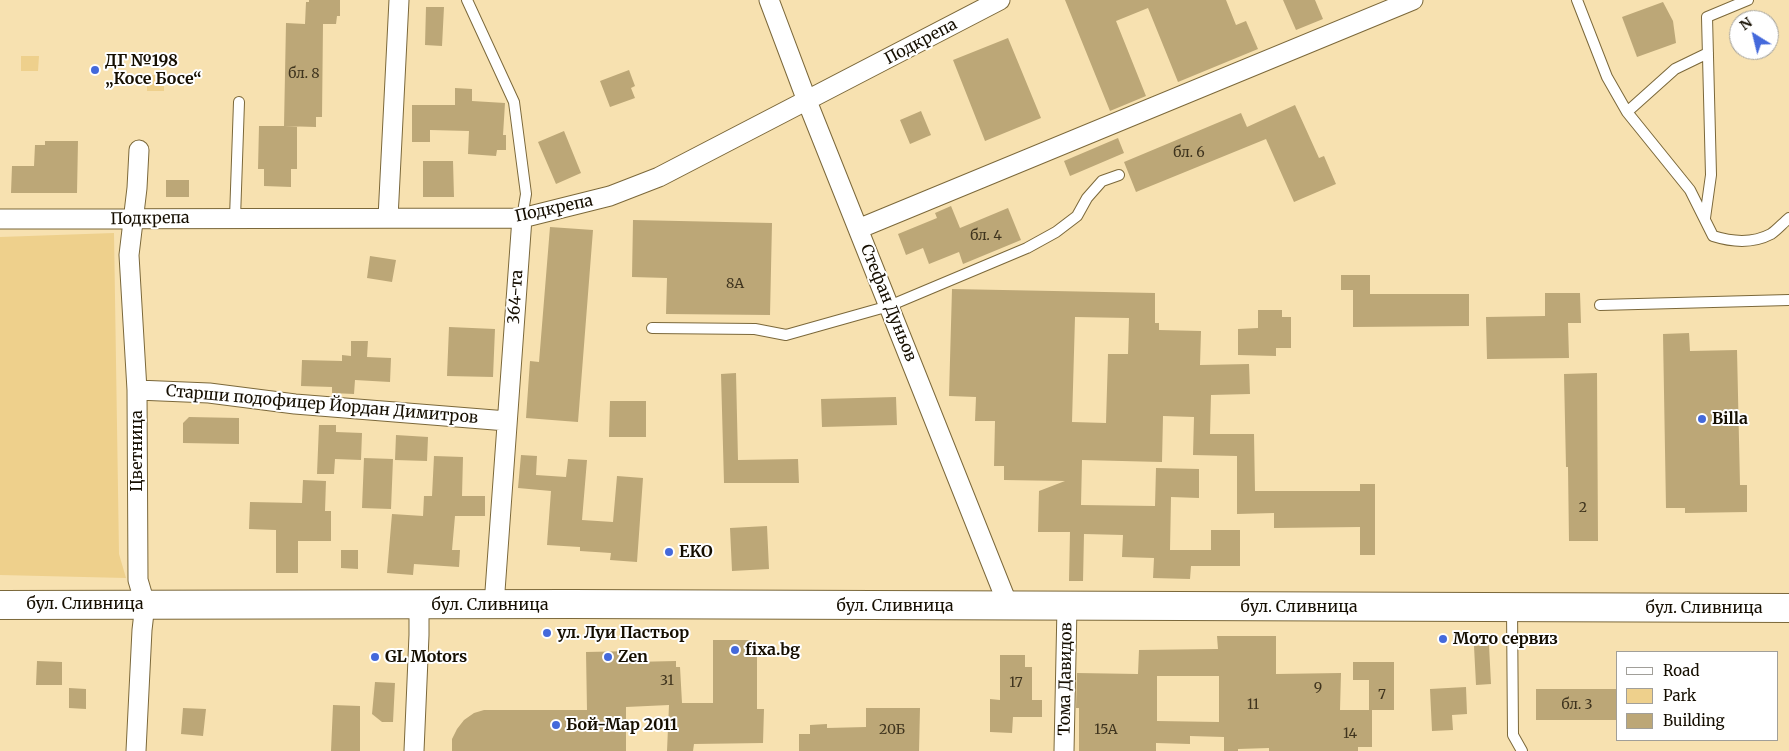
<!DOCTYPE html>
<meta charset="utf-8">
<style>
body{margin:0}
#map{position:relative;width:1789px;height:751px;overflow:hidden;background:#f7e1b0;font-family:Merriweather,serif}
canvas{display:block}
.legend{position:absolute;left:1616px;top:651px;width:162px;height:90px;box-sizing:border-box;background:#fff;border:1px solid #a19f99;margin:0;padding:6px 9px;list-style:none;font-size:15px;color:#150e00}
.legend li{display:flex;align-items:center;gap:10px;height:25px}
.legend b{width:25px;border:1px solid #a19f99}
.north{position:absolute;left:1729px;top:10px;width:50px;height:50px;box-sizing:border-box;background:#fff;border:1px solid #a19f99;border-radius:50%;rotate:324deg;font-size:14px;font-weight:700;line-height:20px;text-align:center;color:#150e00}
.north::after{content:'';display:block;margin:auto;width:18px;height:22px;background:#4469db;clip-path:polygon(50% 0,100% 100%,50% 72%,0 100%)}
</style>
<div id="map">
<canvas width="1789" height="751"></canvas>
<ul class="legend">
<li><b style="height:6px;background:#fff"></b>Road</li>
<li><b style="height:14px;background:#eed08c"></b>Park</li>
<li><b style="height:14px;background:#bca777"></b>Building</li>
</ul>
<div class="north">N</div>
</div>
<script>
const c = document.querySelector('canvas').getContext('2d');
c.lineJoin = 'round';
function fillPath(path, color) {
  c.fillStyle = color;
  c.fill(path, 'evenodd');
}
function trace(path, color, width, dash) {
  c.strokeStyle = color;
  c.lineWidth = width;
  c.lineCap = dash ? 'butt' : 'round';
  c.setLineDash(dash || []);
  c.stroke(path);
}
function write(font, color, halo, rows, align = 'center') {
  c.font = font + ' Merriweather,serif';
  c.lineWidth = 4;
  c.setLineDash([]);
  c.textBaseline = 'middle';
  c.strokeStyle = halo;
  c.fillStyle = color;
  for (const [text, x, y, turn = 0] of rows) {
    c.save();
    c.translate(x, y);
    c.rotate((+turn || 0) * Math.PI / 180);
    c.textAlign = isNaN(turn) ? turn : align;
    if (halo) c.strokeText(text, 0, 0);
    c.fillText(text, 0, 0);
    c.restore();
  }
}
fillPath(new Path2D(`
 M 21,56 L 39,56 L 38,71 L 21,71 Z
 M 147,75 L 164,75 L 164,91 L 147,91 Z
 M 114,233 L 119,554 L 126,578 L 0,575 L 0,237 Z`), '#eed08c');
fillPath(new Path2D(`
 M 309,0 L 340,0 L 340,16 L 337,16 L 336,24 L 323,24 L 322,117 L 316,117 L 316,127 L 284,126 L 286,23 L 305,24 L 306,2 L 309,2 Z
 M 1065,0 L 1226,0 L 1236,25 L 1246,21 L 1258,49 L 1178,82 L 1148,8 L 1116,21 L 1146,96 L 1110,111 Z
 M 1283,0 L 1315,0 L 1323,19 L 1296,30 Z
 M 1663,2 L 1673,21 L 1676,43 L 1637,57 L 1622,17 Z
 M 426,7 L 444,7 L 442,46 L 425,45 Z
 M 1008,38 L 1041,118 L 985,141 L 953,60 Z
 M 629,70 L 635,86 L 631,88 L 635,98 L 610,107 L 600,81 Z
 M 455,88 L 472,89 L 472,101 L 505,103 L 503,135 L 506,135 L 506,150 L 497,150 L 496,156 L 468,154 L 469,131 L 430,130 L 430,142 L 412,142 L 412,105 L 455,105 Z
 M 1295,105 L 1319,158 L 1324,156 L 1336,184 L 1294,202 L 1266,139 L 1136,192 L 1124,162 L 1241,113 L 1247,127 Z
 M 921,111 L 931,135 L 910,144 L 900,120 Z
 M 259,126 L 297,126 L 297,169 L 291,169 L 291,187 L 264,186 L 264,169 L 258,169 Z
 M 564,131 L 581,173 L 556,184 L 538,142 Z
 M 1118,138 L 1124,153 L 1070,176 L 1064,161 Z
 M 45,141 L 78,141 L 77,193 L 11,193 L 12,166 L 34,166 L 35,145 L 45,145 Z
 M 423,161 L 453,161 L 454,197 L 423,197 Z
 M 166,180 L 189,180 L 189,197 L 166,197 Z
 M 951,206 L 960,228 L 1008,208 L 1021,240 L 963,264 L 959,252 L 929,264 L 923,248 L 906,255 L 898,234 L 937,218 L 935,213 Z
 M 633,220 L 772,223 L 770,315 L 666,314 L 667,278 L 632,277 Z
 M 550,227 L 593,230 L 578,422 L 526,418 L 530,361 L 539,362 Z
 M 370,256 L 396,260 L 392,282 L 367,278 Z
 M 1341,275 L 1370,275 L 1370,294 L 1469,294 L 1469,326 L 1353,327 L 1353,290 L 1341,290 Z
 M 952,289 L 1155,293 L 1155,323 L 1159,323 L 1159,330 L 1201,331 L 1200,365 L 1249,364 L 1250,394 L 1211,395 L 1210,434 L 1254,434 L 1255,491 L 1360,491 L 1360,484 L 1375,484 L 1375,555 L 1360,555 L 1360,527 L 1274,528 L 1274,513 L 1237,514 L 1237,456 L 1193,455 L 1194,417 L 1163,416 L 1162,462 L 1082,460 L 1081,505 L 1155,506 L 1156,468 L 1199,469 L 1199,498 L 1171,497 L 1170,550 L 1211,550 L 1211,530 L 1240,530 L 1240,566 L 1191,566 L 1190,579 L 1153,578 L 1154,558 L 1122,557 L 1123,535 L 1084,534 L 1083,581 L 1069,581 L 1070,532 L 1038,532 L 1039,491 L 1065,481 L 1004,480 L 1004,466 L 994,466 L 995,421 L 975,421 L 976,397 L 949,396 ZM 1075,317 L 1129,318 L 1128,354 L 1108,354 L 1106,423 L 1072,422 Z
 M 1545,293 L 1580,293 L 1581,323 L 1568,323 L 1569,358 L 1487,359 L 1486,317 L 1545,316 Z
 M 1258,310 L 1282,310 L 1282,317 L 1291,317 L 1291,348 L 1276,348 L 1276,356 L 1238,355 L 1238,329 L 1258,328 Z
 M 449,327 L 495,329 L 493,377 L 447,376 Z
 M 1689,333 L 1690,351 L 1737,350 L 1740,485 L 1747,485 L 1747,512 L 1685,513 L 1685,508 L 1666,508 L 1663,334 Z
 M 351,341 L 368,341 L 367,357 L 391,358 L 390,382 L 355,380 L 354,394 L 332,393 L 332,387 L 301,386 L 302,360 L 342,361 L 342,355 L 351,356 Z
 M 736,373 L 738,460 L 798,459 L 799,483 L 724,483 L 721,374 Z
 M 1597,373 L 1598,541 L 1569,541 L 1568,467 L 1566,467 L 1564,374 Z
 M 896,397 L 897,425 L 822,427 L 821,399 Z
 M 610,401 L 646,401 L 646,437 L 609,437 Z
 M 189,417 L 239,418 L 239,444 L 183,443 L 183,423 Z
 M 319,425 L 336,425 L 336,432 L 362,433 L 361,460 L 335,459 L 334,474 L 317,474 Z
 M 396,435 L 428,437 L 427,461 L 395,460 Z
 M 521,455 L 537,456 L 536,475 L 566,477 L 568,459 L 587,460 L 582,520 L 613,522 L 617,476 L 643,478 L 637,562 L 610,560 L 611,553 L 580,551 L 580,547 L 547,545 L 551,491 L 518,488 Z
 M 434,456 L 463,457 L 462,496 L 485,496 L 485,516 L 455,516 L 452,550 L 460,550 L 459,567 L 414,564 L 413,575 L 387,573 L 392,514 L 423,516 L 424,496 L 432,496 Z
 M 364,458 L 393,459 L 391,509 L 362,508 Z
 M 303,480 L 326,481 L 325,511 L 331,511 L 331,541 L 298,541 L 298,573 L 276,573 L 276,530 L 249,529 L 250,502 L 302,503 Z
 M 767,526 L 769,569 L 732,571 L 730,528 Z
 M 341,550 L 358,550 L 358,569 L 341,568 Z
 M 1217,636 L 1276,636 L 1276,674 L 1341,673 L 1340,710 L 1372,710 L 1372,747 L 1358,747 L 1358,751 L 1269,751 L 1269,748 L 1238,749 L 1238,751 L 1224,751 L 1224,737 L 1190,736 L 1190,744 L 1156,743 L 1156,751 L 1079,751 L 1079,708 L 1076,708 L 1077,673 L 1138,674 L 1139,650 L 1218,649 ZM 1157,676 L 1219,676 L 1219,722 L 1157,721 Z
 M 713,640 L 757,640 L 757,709 L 764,709 L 763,743 L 694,744 L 693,751 L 667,751 L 669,705 L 626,707 L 626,751 L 452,751 L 452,739 L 457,729 L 464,720 L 474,713 L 484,710 L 587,710 L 586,652 L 633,651 L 633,662 L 676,661 L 676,667 L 680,667 L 682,703 L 713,703 Z
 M 1489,645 L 1491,684 L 1476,685 L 1474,646 Z
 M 1000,655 L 1025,655 L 1025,667 L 1032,667 L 1032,700 L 1042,700 L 1042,717 L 1013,717 L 1012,733 L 990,732 L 990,699 L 1000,700 Z
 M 37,661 L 62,662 L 62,685 L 36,685 Z
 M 1353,662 L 1394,662 L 1394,710 L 1369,710 L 1369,680 L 1353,680 Z
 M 375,682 L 395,683 L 393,722 L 382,722 L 372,714 Z
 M 1466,687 L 1467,714 L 1452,715 L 1453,730 L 1432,731 L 1430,689 Z
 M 69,688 L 86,689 L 86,709 L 69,708 Z
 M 1536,689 L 1618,689 L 1618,720 L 1536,720 Z
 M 333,705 L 360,706 L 360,751 L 331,751 Z
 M 183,708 L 206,709 L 203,736 L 181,734 Z
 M 866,708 L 920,708 L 919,751 L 799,751 L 799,734 L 810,734 L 810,725 L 827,724 L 827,728 L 866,727 Z`), '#bca777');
const service = new Path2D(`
 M 467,0 L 514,102 L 526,194 L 522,218
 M 1577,0 L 1607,77 L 1627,112 L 1690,190 L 1713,236 C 1732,242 1752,244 1771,234 C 1777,230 1783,223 1789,218
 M 1627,112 L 1675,69 L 1708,53
 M 235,218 L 239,102
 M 1705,218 L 1711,175 L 1707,17 L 1748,0
 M 1600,305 L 1789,300
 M 652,328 L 755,329 L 786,335 L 889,306 L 1027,248 L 1056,232 L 1077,216 L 1087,198 L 1102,181 L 1119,175
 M 1512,608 L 1513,735 L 1522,751`);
const minor = new Path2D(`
 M 769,0 L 807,101 L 1008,605
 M 388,218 L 399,0
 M 0,219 L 522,218 L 610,196 L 659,177 L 1000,0
 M 858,229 L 1413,0
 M 137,390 L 209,393 L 295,404 L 507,421
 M 494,605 L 522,218
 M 136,751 L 142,630 L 145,604 L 138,580 L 137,390 L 129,255 L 137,188 L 139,150
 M 414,751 L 419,635 L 419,605
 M 1064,751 L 1067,607`);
const primary = new Path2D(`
 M 0,605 L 570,604 L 1789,608`);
trace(service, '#7b683a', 12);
trace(minor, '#7b683a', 21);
trace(primary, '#7b683a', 30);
trace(service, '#fff', 10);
trace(minor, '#fff', 19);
trace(primary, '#fff', 28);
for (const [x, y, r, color] of [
 [95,70,5,"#4469db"],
 [1702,419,5,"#4469db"],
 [669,552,5,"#4469db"],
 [547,633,5,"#4469db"],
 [1443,639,5,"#4469db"],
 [735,650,5,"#4469db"],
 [375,657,5,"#4469db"],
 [608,657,5,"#4469db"],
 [556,725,5,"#4469db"]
]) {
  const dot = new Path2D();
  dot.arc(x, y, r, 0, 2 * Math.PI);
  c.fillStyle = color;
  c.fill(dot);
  trace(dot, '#fff', 2);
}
write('14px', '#3f341e', null, [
 ["бл. 8",304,74],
 ["бл. 6",1189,153],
 ["бл. 4",986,236],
 ["8А",735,284],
 ["2",1583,508],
 ["31",667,681],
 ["17",1016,683],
 ["9",1318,688],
 ["7",1382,695],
 ["11",1253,705],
 ["бл. 3",1577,705],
 ["20Б",892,730],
 ["15A",1106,730],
 ["14",1350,734]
]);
write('16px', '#150e00', '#fff', [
 ["Подкрепа",921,42,-28],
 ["Подкрепа",554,209,-12],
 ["Подкрепа",150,219,-1],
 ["364-та",516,297,-86],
 ["Стефан Дуньов",888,303,68],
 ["Старши подофицер Йордан Димитров",322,405,5],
 ["Цветница",137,451,-90],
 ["бул. Сливница",85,604],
 ["бул. Сливница",490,605],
 ["бул. Сливница",895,606],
 ["бул. Сливница",1299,607],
 ["бул. Сливница",1704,608],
 ["Тома Давидов",1066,679,-89]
]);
write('bold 16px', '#150e00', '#fff', [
 ["ДГ №198",105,61],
 ["„Косе Босе“",105,79],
 ["Billa",1712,419],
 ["EKO",679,552],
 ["ул. Луи Пастьор",557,633],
 ["Мото сервиз",1453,639],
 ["fixa.bg",745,650],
 ["GL Motors",385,657],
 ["Zen",618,657],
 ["Бой-Мар 2011",566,725]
], 'left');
</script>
